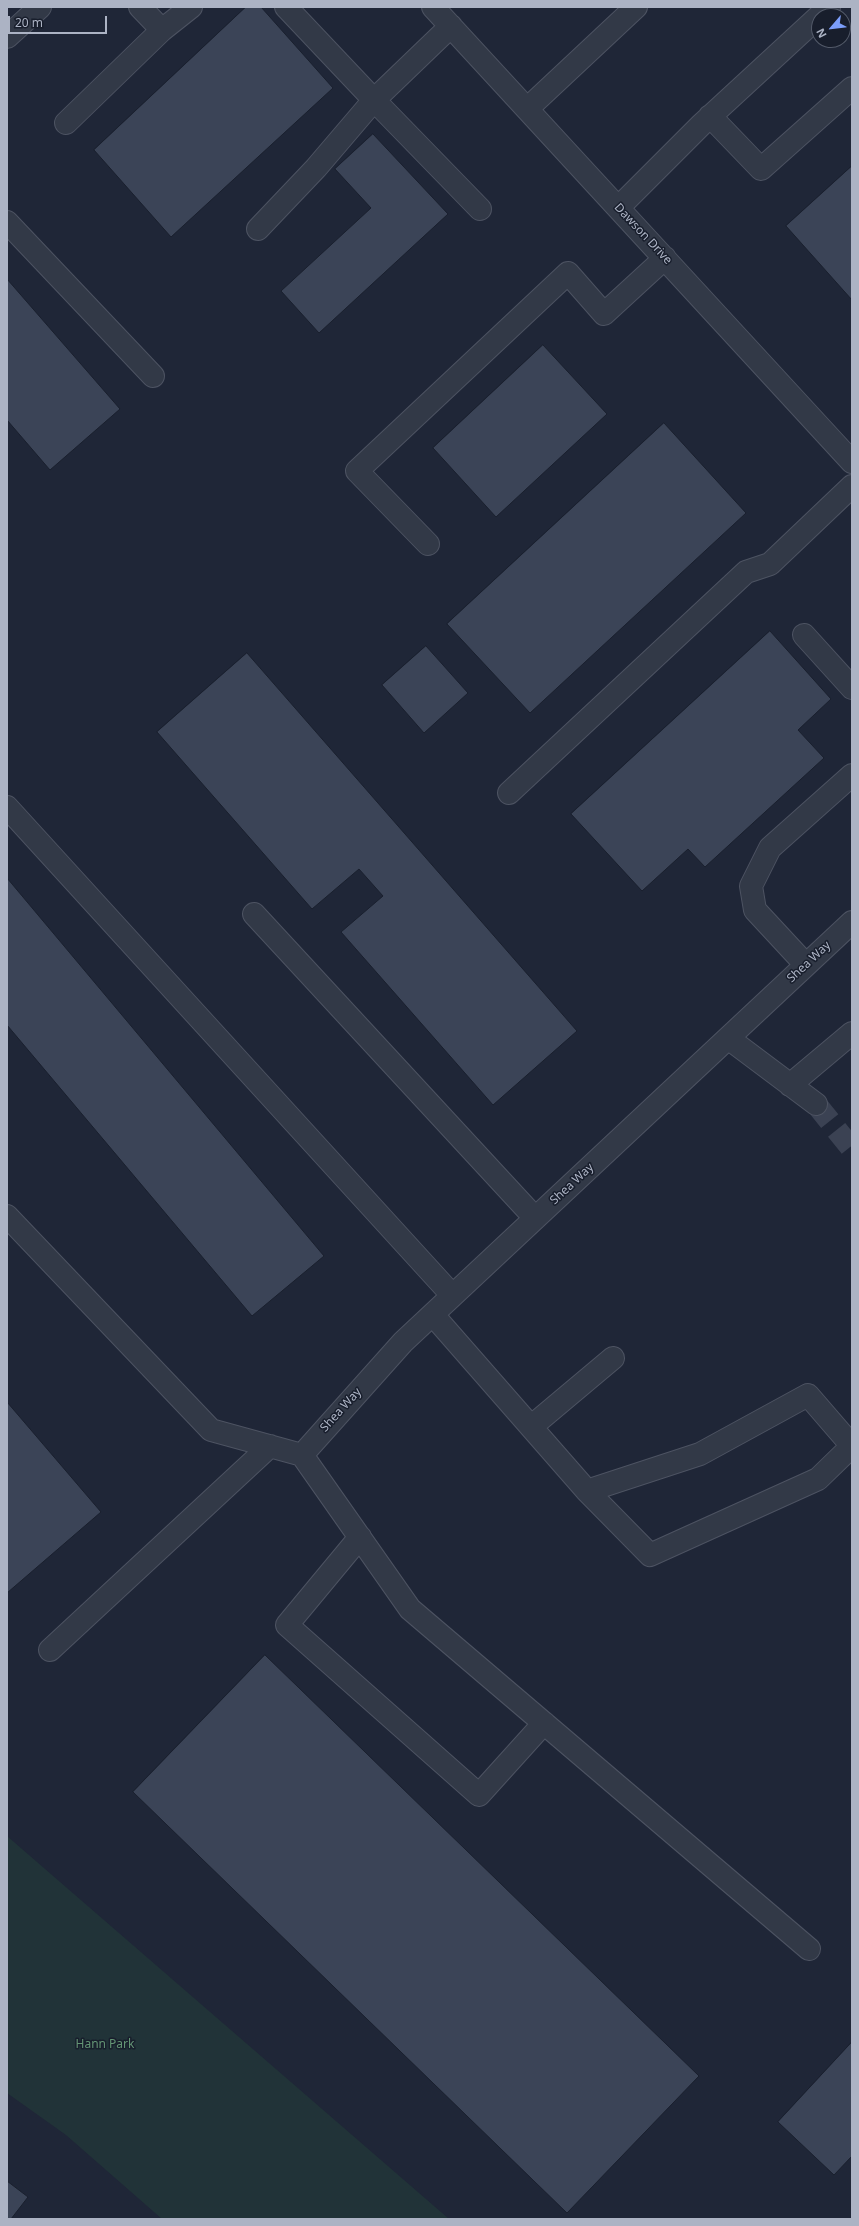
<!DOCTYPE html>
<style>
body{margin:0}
#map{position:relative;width:859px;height:2226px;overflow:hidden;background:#1f2637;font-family:"Noto Sans",sans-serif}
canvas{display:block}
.frame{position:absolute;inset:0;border:8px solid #acb3c4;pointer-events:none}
.north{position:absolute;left:811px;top:8px;width:40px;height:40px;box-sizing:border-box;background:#181e2c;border:1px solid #535a69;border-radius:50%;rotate:242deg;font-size:11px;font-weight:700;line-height:16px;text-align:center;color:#acb3c4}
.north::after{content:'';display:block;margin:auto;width:14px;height:18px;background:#7c9efa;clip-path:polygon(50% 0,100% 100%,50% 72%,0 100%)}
.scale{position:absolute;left:8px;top:16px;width:99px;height:18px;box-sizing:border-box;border:2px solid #acb3c4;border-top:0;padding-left:5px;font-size:12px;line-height:14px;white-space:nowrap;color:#acb3c4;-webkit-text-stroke:3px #181e2c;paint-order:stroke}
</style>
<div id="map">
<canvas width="859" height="2226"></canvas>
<div class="frame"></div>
<div class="north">N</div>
<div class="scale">20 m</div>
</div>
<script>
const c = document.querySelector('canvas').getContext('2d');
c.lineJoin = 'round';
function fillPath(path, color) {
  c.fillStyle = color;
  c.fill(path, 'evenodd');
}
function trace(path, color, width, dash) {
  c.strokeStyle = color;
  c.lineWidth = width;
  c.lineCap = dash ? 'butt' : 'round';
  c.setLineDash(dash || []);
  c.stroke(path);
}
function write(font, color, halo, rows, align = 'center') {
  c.font = font + ' "Noto Sans",sans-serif';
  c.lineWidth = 3;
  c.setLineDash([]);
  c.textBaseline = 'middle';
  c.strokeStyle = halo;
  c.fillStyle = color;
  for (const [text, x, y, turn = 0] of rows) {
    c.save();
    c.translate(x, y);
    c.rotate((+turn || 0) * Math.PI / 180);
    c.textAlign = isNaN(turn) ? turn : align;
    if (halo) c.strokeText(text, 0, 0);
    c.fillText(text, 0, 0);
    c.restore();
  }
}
fillPath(new Path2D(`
 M 7,1836 L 449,2219 L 162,2219 L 66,2135 L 7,2093 Z`), '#213338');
const building = new Path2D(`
 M 246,7 L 261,7 L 333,88 L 171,237 L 94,150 Z
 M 373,134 L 448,214 L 319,333 L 281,291 L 371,208 L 335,169 Z
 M 852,166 L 852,300 L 786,226 Z
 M 7,279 L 120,409 L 50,470 L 7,420 Z
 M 543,345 L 607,414 L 496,517 L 433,448 Z
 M 664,423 L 746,513 L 530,713 L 447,624 Z
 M 770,631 L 831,699 L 798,730 L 824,758 L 705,867 L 688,849 L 642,891 L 571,814 Z
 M 426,646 L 468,693 L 424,733 L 382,685 Z
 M 247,653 L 577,1031 L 493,1105 L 341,932 L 383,896 L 359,869 L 312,909 L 157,732 Z
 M 7,878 L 324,1256 L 252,1316 L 7,1025 Z
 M 7,1402 L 101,1512 L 7,1593 Z
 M 265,1655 L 699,2076 L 567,2213 L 133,1792 Z
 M 852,2042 L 852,2156 L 834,2175 L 778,2122 Z
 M 7,2181 L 28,2197 L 11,2219 L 7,2219 Z`);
fillPath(building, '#3b4457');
trace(building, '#1a202e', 1);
trace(new Path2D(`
 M 816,1104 L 852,1149`), '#3b4253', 22, [22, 11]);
const minor = new Path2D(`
 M 140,7 L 162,30 L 191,7
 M 286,7 L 374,100 L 451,26
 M 433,7 L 852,462
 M 7,37 L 40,7
 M 527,109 L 636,7
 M 710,116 L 761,169 L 852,88
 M 66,123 L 162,30
 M 618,208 L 702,124 L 829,7
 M 7,222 L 153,376
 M 258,229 L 316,168 L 374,100 L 480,209
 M 428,544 L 357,471 L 568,273 L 604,314 L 665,258
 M 804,635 L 852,688
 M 509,793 L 746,572 L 770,564 L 852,486
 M 7,807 L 452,1295
 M 254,914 L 535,1218
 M 806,965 L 755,910 L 751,886 L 770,848 L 852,775
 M 728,1038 L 816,1104
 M 790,1085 L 852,1033
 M 7,1216 L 211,1430 L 302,1455 L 410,1609 L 809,1949
 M 433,1315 L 587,1491 L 650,1555 L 818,1479 L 852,1446 L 808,1395 L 700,1454 L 587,1491
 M 532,1426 L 613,1358
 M 302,1455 L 403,1342 L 852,922
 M 360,1537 L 287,1625 L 479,1795 L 544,1723
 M 50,1650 L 270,1446`);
trace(minor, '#4d5362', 24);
trace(minor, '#323947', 22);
write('12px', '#acb3c4', '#181e2c', [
 ["Dawson Drive",643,234,47],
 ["Shea Way",809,962,-43],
 ["Shea Way",572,1184,-43],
 ["Shea Way",341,1410,-48]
]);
write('12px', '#649575', '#181e2c', [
 ["Hann Park",105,2045]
]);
</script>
